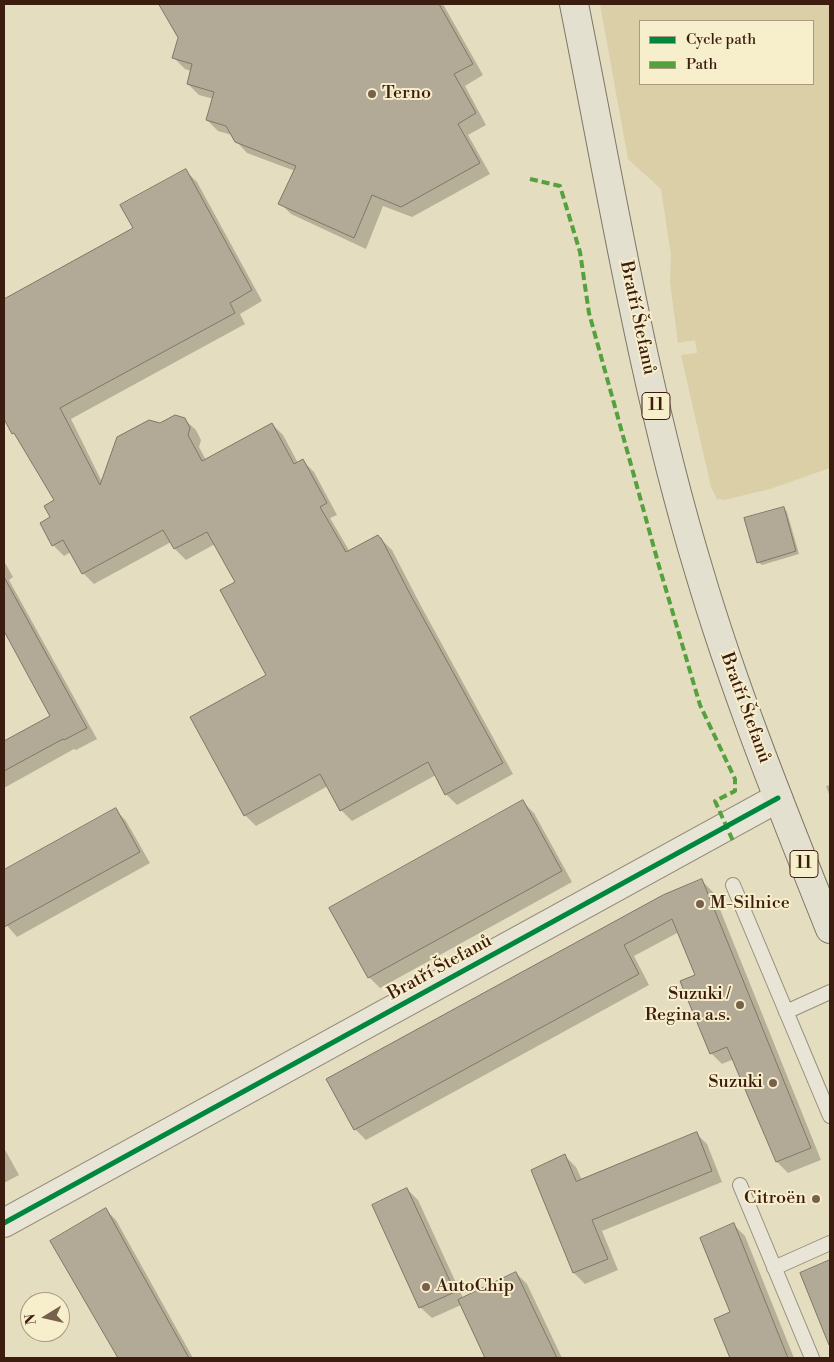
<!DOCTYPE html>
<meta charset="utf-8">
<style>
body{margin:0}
#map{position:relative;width:834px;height:1362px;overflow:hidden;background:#e4ddc0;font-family:"Libre Bodoni",serif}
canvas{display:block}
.frame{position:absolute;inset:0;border:5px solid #3c1c0e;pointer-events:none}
.legend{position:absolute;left:639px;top:20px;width:175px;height:65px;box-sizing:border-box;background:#f7eecc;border:1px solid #ac9a80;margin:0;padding:6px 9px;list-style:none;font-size:15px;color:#3c1c0e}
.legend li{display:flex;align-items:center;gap:10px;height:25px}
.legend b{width:25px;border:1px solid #ac9a80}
.north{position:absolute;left:20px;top:1292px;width:50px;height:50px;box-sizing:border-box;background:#f7eecc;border:1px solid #ac9a80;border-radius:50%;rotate:261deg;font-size:14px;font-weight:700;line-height:20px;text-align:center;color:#3c1c0e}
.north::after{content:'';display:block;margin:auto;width:18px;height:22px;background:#77604c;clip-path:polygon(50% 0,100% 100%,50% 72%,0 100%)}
</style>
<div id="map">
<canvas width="834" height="1362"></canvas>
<div class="frame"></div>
<ul class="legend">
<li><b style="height:6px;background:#00873e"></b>Cycle path</li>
<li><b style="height:6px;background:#54a13e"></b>Path</li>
</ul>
<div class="north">N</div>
</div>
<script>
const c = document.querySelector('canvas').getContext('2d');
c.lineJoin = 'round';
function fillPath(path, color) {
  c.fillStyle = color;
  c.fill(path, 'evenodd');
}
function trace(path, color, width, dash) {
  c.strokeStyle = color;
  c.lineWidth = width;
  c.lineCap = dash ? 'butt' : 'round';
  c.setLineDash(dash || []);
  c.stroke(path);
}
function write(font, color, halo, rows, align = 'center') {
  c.font = font + ' "Libre Bodoni",serif';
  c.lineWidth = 4;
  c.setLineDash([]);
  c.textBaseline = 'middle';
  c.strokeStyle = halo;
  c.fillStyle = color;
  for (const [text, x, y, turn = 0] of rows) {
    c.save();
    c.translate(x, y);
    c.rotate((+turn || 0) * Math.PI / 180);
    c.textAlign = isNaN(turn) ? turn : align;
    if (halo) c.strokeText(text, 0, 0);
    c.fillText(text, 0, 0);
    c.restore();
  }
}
fillPath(new Path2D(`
 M 600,4 L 830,4 L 830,468 L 770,489 L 724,500 L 717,499 L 711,487 L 681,355 L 697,353 L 695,340 L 678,343 L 670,282 L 671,255 L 661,189 L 628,159 ZM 640,21 L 813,21 L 813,84 L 640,84 Z`), '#dbcfa8');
fillPath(new Path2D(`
 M 160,4 L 443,4 L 483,75 L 465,86 L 486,125 L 468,135 L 490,174 L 412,217 L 383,206 L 366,249 L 291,214 L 280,203 L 295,171 L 247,153 L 236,141 L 232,135 L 218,131 L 207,120 L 214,99 L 199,95 L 188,84 L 191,71 L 185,69 L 174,58 L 179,38 Z
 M 186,171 L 197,182 L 262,301 L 240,314 L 245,324 L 71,419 L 102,482 L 161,424 L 184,419 L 196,430 L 201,440 L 199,447 L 206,460 L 272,424 L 283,435 L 298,463 L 303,461 L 314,472 L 337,515 L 330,518 L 350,552 L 381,539 L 392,550 L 421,606 L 513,774 L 457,805 L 446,794 L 436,775 L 352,821 L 341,810 L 328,786 L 256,826 L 245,815 L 268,676 L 237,582 L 215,544 L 186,560 L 175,549 L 171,542 L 94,584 L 83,573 L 71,552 L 64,556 L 53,545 L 52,517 L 56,501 L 21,441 L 13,433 L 4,417 L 4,300 L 135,229 Z
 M 784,508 L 787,512 L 799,554 L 762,565 L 758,562 Z
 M 4,561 L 13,577 L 9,580 L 97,739 L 76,750 L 74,749 L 4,788 L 4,742 L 51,716 L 4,629 Z
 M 830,785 L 830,797 L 826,786 Z
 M 523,802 L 534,813 L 572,882 L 380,988 L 369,977 Z
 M 115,809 L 126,821 L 150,863 L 17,937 L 4,922 L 4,871 Z
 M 702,881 L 713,892 L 821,1160 L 788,1173 L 777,1162 L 734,1059 L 722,1064 L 711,1053 L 696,975 L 679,932 L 634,956 L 649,985 L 366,1140 L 355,1129 Z
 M 696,1133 L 707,1144 L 722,1182 L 602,1231 L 618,1270 L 585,1284 L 574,1273 L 565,1156 L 576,1167 L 582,1180 Z
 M 4,1148 L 19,1175 L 4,1183 Z
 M 407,1189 L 418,1200 L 463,1298 L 516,1273 L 527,1284 L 562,1358 L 487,1358 L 461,1305 L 432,1318 L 420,1307 Z
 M 105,1209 L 116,1220 L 193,1358 L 119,1358 L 52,1241 Z
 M 734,1225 L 745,1236 L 794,1358 L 731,1358 L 716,1320 L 732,1313 Z
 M 830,1261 L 830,1344 L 801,1273 Z`), '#0003');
const building = new Path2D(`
 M 159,4 L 439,4 L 473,64 L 454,74 L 476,113 L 458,124 L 480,163 L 401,207 L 372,195 L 354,238 L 278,204 L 296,166 L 235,142 L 226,126 L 206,120 L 214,92 L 187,84 L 192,64 L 172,58 L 178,38 Z
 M 186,169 L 252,290 L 230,303 L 235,313 L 60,408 L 100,485 L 117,437 L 149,420 L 160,423 L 175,415 L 185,418 L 190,428 L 188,435 L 202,461 L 272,423 L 294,464 L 303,459 L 327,503 L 320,507 L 346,552 L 378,535 L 380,538 L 381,538 L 410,594 L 503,763 L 445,795 L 428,762 L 340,811 L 320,774 L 244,816 L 190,717 L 266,675 L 220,590 L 235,582 L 207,532 L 174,549 L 163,530 L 82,574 L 63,540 L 52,546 L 40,523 L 50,517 L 44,506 L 54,500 L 14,433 L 12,434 L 4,419 L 4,299 L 133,228 L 120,205 Z
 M 784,507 L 796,551 L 757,563 L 744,518 Z
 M 4,577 L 87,728 L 64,740 L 63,739 L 4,771 L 4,741 L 50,716 L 4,631 Z
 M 523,800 L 562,871 L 368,978 L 329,908 Z
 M 116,808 L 140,852 L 4,927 L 4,870 Z
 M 702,879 L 811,1148 L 776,1162 L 727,1047 L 710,1054 L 680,981 L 695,975 L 672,919 L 624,945 L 639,974 L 354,1130 L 326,1079 L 663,895 Z
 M 697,1132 L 712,1171 L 592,1220 L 608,1259 L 573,1273 L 531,1170 L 565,1154 L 576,1181 Z
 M 407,1188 L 455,1292 L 419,1308 L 372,1205 Z
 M 106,1208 L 136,1263 L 189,1358 L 118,1358 L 50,1241 Z
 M 734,1223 L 788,1358 L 730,1358 L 714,1319 L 730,1312 L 700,1238 Z
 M 830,1260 L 830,1345 L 829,1345 L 800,1273 Z
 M 516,1272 L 557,1358 L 485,1358 L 458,1300 Z`);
fillPath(building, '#b2aa97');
trace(building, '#7f7666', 1);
const lane = new Path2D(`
 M 733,885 L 830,1116
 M 786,1012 L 830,992
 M 740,1185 L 812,1358
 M 774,1268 L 830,1243`);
const street = new Path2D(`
 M 4,1223 L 778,798`);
const primary = new Path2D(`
 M 574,4 C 612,193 643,386 699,571 C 735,693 783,811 830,929`);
trace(lane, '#988f7e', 16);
trace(street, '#988f7e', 30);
trace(primary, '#7f7666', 30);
trace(lane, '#e8e5d6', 14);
trace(street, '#e8e5d6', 28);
trace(primary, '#e4e0cf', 28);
trace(new Path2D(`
 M 530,179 L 560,186 L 580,252 L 589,313 L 659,566 L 700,705 L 735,779 L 735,791 L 715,801 L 733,841`), '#54a13e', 4, [8, 4]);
trace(new Path2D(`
 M 4,1223 L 778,798`), '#00873e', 5);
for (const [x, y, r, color] of [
 [372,94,5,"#77604c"],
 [700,904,5,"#77604c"],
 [740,1005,5,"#77604c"],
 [773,1083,5,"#77604c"],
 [816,1199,5,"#77604c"],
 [426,1287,5,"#77604c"]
]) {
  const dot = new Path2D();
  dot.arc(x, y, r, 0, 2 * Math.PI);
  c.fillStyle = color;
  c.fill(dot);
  trace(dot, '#f7eecc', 2);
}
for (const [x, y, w] of [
 [656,406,28],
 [804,864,28]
]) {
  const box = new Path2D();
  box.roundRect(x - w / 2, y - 13.5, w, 27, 4);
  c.fillStyle = '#f7eecc';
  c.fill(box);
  trace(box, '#3c1c0e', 1);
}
write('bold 16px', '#3c1c0e', null, [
 ["11",656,406],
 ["11",804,864]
]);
write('18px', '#3c1c0e', '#f7eecc', [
 ["Terno",382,94],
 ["M-Silnice",710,904],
 ["Suzuki /",730,995,"right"],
 ["Regina a.s.",730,1016,"right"],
 ["Suzuki",763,1083,"right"],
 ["Citroën",806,1199,"right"],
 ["AutoChip",436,1287]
], 'left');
write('18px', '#3c1c0e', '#f7eecc', [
 ["Bratří Štefanů",637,318,78],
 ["Bratří Štefanů",745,708,70],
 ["Bratří Štefanů",440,968,-29]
]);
</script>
